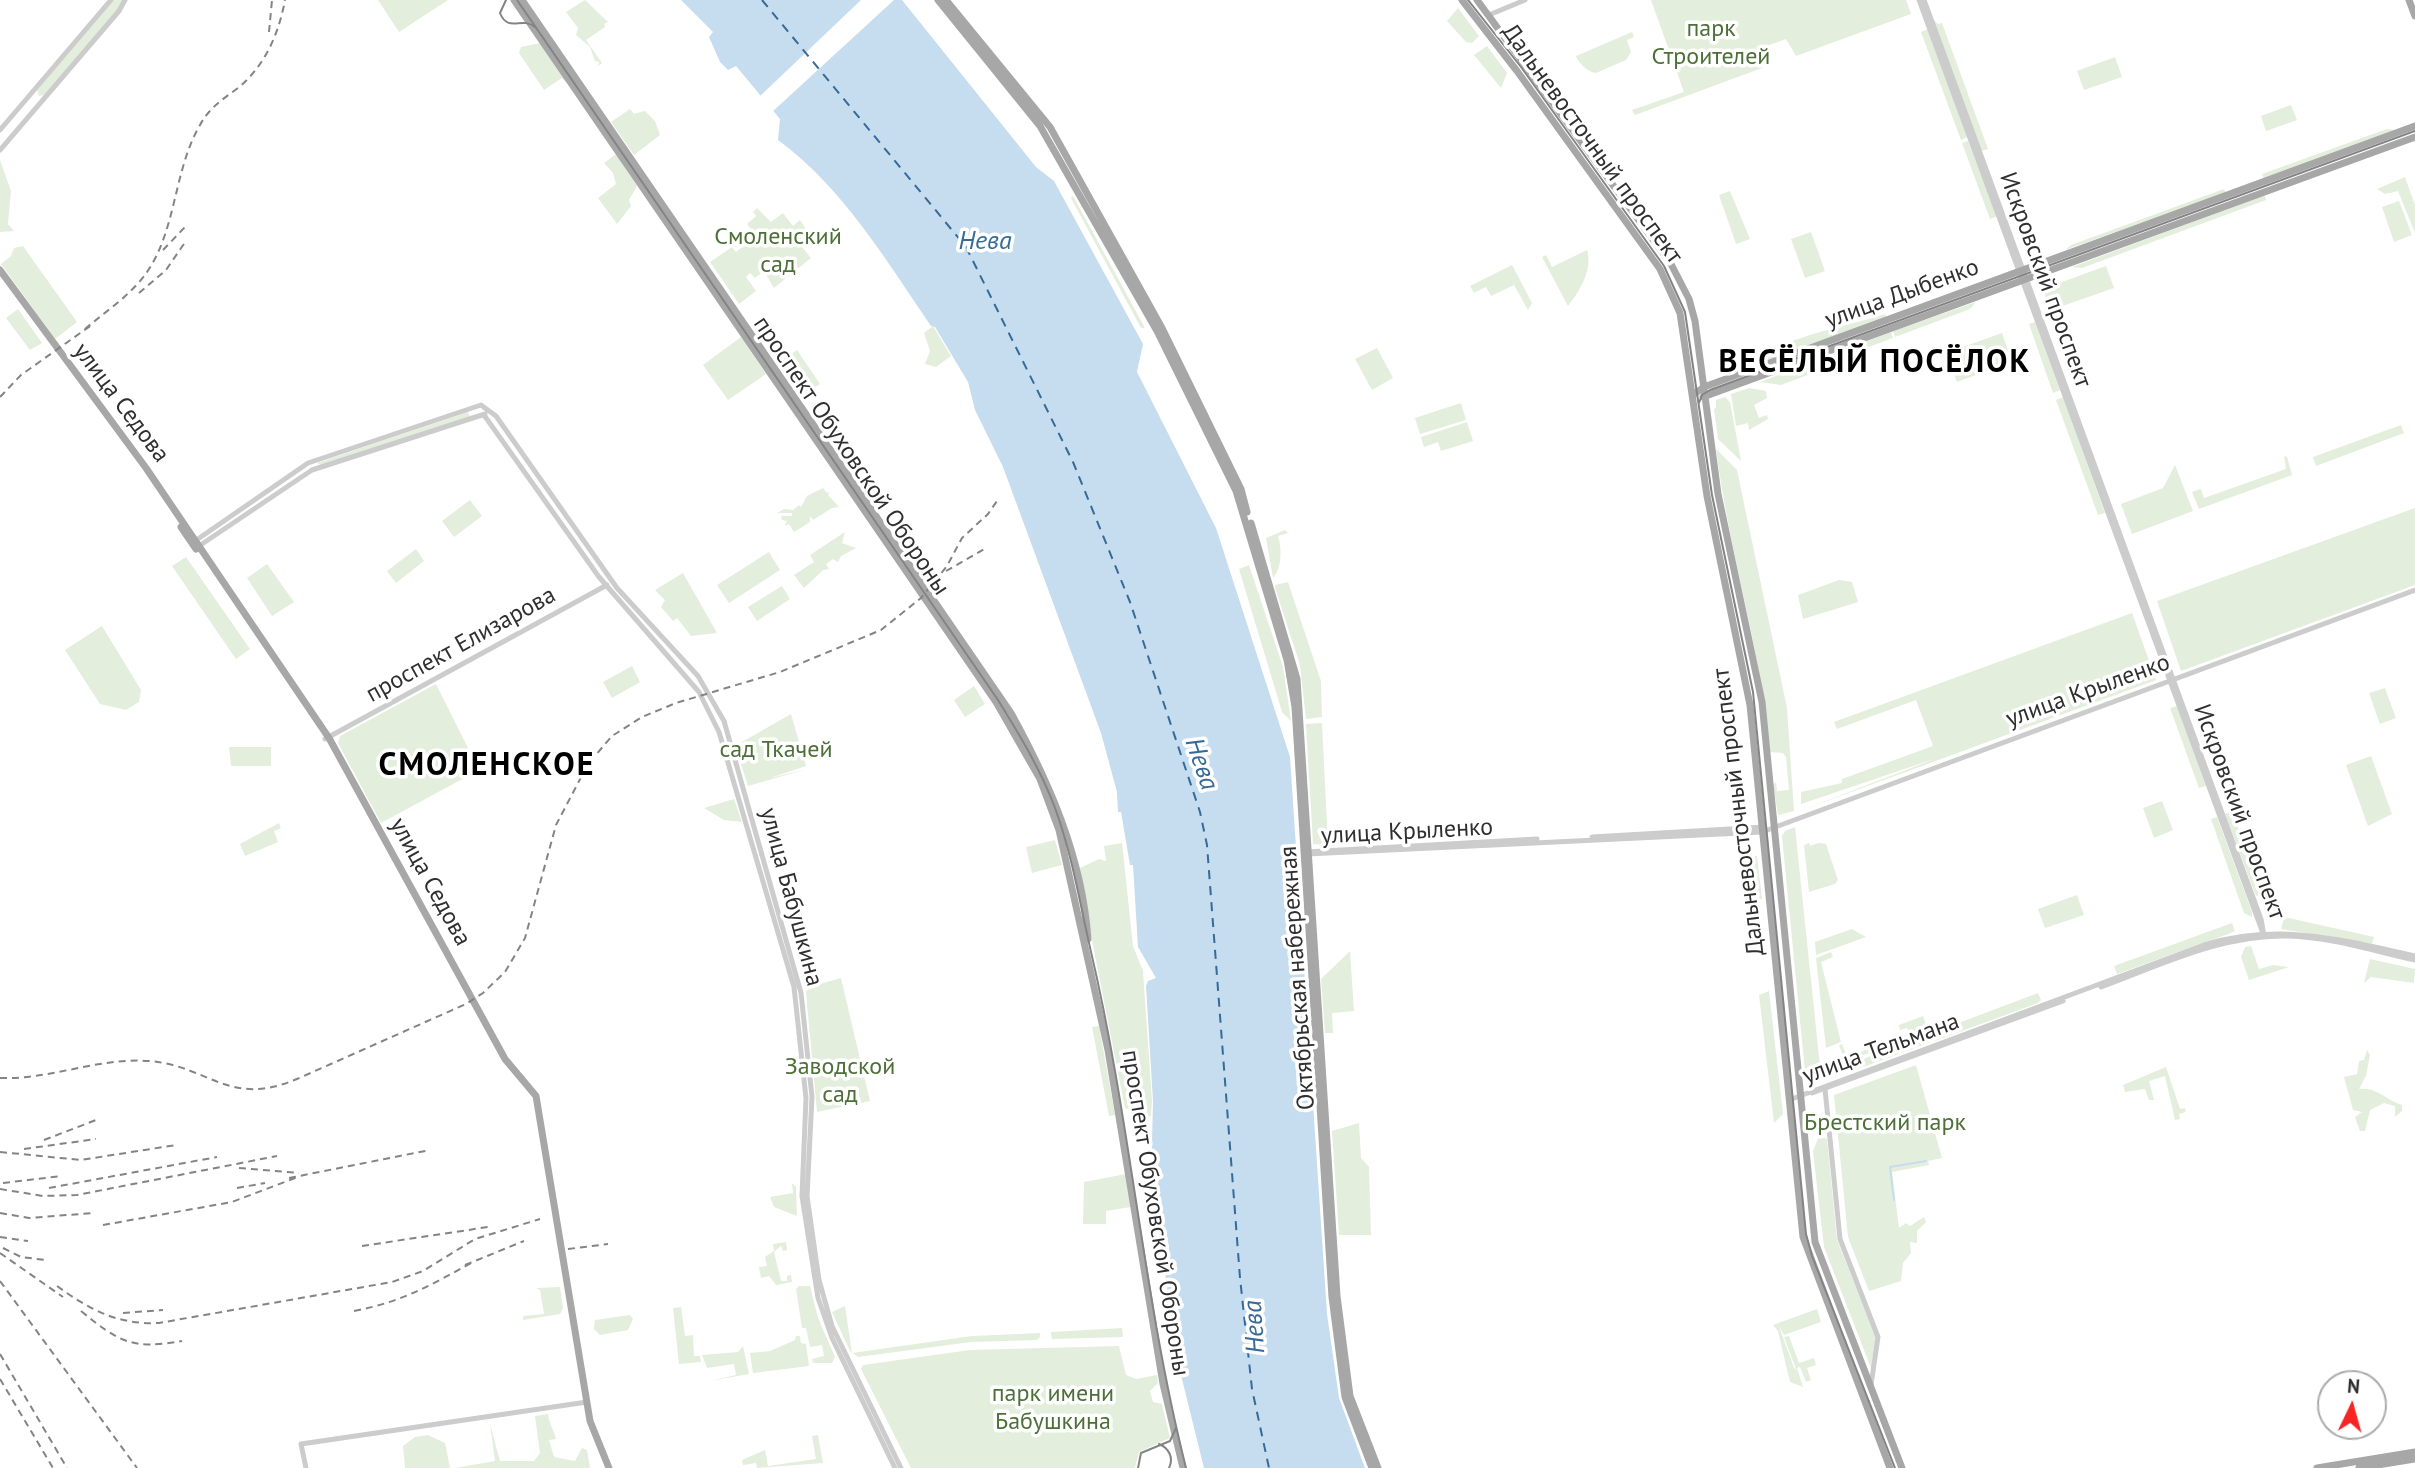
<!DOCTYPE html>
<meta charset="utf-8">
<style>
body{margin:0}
#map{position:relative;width:2415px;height:1468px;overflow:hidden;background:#fff;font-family:"PT Sans",sans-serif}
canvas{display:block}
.north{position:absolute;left:2317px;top:1370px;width:70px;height:70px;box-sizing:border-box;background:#fff;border:2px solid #acacac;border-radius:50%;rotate:5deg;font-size:19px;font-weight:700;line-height:28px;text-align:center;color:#2f2f2f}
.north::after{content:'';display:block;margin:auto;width:24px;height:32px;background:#f52623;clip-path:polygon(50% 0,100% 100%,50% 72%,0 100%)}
</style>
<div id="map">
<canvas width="2415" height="1468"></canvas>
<div class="north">N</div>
</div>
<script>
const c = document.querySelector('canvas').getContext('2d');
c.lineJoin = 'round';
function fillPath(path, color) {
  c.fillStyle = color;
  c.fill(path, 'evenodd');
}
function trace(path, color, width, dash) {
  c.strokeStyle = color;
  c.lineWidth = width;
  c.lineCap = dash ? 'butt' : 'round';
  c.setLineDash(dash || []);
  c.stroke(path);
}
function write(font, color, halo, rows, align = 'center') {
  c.font = font + ' "PT Sans",sans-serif';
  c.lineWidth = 7;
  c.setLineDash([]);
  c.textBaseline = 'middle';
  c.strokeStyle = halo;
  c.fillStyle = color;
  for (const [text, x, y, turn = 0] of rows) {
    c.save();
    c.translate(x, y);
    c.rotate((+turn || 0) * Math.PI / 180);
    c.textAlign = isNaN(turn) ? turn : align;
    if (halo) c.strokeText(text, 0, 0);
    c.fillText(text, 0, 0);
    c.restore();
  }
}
fillPath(new Path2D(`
 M 114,0 L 122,0 L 119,8 L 44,95 L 39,96 L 37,90 Z
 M 378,0 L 448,0 L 399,32 Z
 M 585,0 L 608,22 L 604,24 L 605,27 L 586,40 L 602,63 L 598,66 L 599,62 L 595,61 L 590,47 L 576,35 L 578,28 L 566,12 Z
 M 1651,0 L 1906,0 L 1911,14 L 1796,56 L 1786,39 L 1756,50 L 1762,68 L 1635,115 L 1632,110 L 1684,92 Z
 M 1458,8 L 1479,36 L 1472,43 L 1466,42 L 1447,21 Z
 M 1933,19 L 1938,24 L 1942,23 L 1988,149 L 1981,151 Z
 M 1928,29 L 1967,137 L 1961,140 L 1921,32 Z
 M 1632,32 L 1634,37 L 1627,40 L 1631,52 L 1626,60 L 1596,73 C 1587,72 1578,62 1576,56 Z
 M 540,43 L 567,83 L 562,78 L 544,90 L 519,53 L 521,47 Z
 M 1487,46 L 1507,73 L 1501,88 L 1474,55 Z
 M 2115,57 L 2122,77 L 2084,90 L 2077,71 Z
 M 2291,105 L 2297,120 L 2266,131 L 2261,116 Z
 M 630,109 L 634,114 L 645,111 L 655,121 L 660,135 L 634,155 L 611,122 Z
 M 2387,129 L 2395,130 L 2264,179 L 2262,174 Z
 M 1968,141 L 1997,216 L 1990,219 L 1962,143 Z
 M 616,154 L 637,186 L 629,200 L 631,206 L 617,224 L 598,198 L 616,184 L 613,173 L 604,163 Z
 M 0,160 L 11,191 L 8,224 L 14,231 L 0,232 Z
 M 2405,177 L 2415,205 L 2415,233 L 2398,191 L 2385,194 L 2377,189 Z
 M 2224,189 L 2226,193 L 2065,250 L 2071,245 Z
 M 1730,191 L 1750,239 L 1736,244 L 1719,195 Z
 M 2265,195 L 2266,200 L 2082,268 L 2072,267 Z
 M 1073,196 L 1144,326 L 1144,328 L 1141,328 L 1071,198 Z
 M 2399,201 L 2412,235 L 2394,242 L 2382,207 Z
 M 757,208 L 771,222 L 783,213 L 793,226 L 800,220 L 809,234 L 802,241 L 802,247 L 811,258 L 774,288 L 764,271 L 755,278 L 750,273 L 746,277 L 756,291 L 739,304 L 710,262 L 732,247 L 736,252 L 756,236 L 747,224 L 756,216 L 753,212 Z
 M 1811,232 L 1825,271 L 1805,278 L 1791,239 Z
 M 23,246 L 77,322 L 55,339 L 1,264 L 11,256 L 14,248 Z
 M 1587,250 C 1593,269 1580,291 1568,306 L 1542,257 L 1546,255 L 1552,267 Z
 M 1512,265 L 1532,303 L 1528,310 L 1514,285 L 1491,296 L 1486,287 L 1474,293 L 1470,286 Z
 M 2106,266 L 2114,288 L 2051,310 L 2043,289 Z
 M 1976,302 L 1970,309 L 1895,337 L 1893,331 Z
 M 18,309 L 42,343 L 30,350 L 6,318 Z
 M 1885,314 L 1887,319 L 1755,366 C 1769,339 1854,325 1885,314 Z
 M 2035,322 L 2060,390 L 2053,393 L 2029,324 Z
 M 933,326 L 951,356 L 936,367 L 925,364 L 930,351 L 924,333 Z
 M 1891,332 L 1893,338 L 1855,352 L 1842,362 L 1781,385 L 1760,382 Z
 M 2002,333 L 2012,362 L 1957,382 L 1946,353 Z
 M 741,337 L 766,374 L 728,400 L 703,365 Z
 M 1377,348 L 1393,378 L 1372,390 L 1355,359 Z
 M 797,350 L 820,384 L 802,395 L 779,362 Z
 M 1749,388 L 1766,391 L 1767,398 L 1754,405 L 1759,418 L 1767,415 L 1768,419 L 1749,430 L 1748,423 L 1736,426 L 1731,394 Z
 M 1725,397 L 1730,402 L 1741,461 L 1718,439 L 1714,409 L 1716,408 L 1716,400 Z
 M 2063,397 L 2105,513 L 2098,515 L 2056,400 Z
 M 1461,403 L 1466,420 L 1420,434 L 1415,418 Z
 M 468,412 L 470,417 L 321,465 L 317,463 Z
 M 1467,422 L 1473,441 L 1441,451 L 1438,442 L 1424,447 L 1421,437 Z
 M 2401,425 L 2404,433 L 2316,466 L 2313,457 Z
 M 1716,449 L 1737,470 L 1787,708 L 1794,811 L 1778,815 L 1773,785 L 1776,782 L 1777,791 L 1789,790 L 1786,757 L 1783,753 L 1770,752 C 1761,649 1729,551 1716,449 Z
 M 2284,456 L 2287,457 L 2292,475 L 2199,509 L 2192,492 L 2201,489 L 2204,498 L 2286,469 Z
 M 2175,465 L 2193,511 L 2132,534 L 2121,504 L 2163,488 Z
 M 823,488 L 827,493 L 830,492 L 828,495 L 839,507 L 832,508 L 813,520 L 810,516 L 810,522 L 794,532 L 789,524 L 785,526 L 787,521 L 782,520 L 781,516 L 792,516 L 792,513 L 777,513 L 784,509 L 793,510 L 799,505 L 801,507 L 807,496 Z
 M 470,500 L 482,516 L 454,537 L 442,521 Z
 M 2415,508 L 2415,585 L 2181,671 L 2157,601 Z
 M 1285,530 L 1288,533 L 1278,536 C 1282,549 1282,568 1273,578 L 1266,538 Z
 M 845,532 L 842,543 L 856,548 L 841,556 L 838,562 L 833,559 L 826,564 L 829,569 L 823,570 L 804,588 L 794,575 L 814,562 L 810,555 Z
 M 416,549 L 424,561 L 396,583 L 387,571 Z
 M 769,552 L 780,570 L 729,603 L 717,585 Z
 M 186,557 L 250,649 L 236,659 L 172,566 Z
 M 267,564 L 294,602 L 272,616 L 247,578 Z
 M 1249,565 L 1283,667 L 1291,721 L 1282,712 L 1239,569 Z
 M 683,573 L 717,633 L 691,636 L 677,618 L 673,621 L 661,607 L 665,600 L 655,590 Z
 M 1839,580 L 1852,582 L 1858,602 L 1803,619 L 1798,595 Z
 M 1288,582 L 1321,681 L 1322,717 L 1306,719 L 1300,665 L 1275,588 L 1275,585 Z
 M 782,586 L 790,599 L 757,621 L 748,607 Z
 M 2132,613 L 2156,680 L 1805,809 L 1937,758 L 1801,804 L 1801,792 L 1842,783 L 1842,779 L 1933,746 L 1916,700 L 1837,729 L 1834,722 Z
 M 102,626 L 141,690 L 139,702 L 126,710 L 100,704 L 65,650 Z
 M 632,666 L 640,682 L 612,698 L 603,682 Z
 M 436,684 L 479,770 L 381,823 L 338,743 L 340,736 Z
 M 974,686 L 985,704 L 965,717 L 954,700 Z
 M 2385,688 L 2396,718 L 2380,724 L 2369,693 Z
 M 2177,706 L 2206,786 L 2199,788 L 2170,708 Z
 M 791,714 L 806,766 L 770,778 L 807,769 L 748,786 L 735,746 Z
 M 1322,723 L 1328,845 L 1313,844 L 1306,724 Z
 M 229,747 L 271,747 L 271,766 L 231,766 Z
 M 2371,756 L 2392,814 L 2368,826 L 2346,765 Z
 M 734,799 L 742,822 L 724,820 L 704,808 Z
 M 2162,801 L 2173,830 L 2154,838 L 2143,808 Z
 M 2232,811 L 2262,894 L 2256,896 L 2225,814 Z
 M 2217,817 L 2252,912 L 2252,917 L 2244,913 L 2211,819 Z
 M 279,823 L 281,828 L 274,831 L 278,842 L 245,856 L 240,844 Z
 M 1795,827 L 1821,1076 L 1806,1082 L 1782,836 L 1785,831 Z
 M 1055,840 L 1062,865 L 1032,873 L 1026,847 Z
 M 1122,843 L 1133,946 L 1143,971 L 1152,1101 L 1151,1116 L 1135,1119 L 1133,1111 L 1125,1108 L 1078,869 L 1099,859 L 1106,861 L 1104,846 Z
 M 1809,843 L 1810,846 L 1819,843 L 1826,844 L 1838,880 L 1835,884 L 1809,892 L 1804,845 Z
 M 1757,856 L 1762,899 L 1752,901 L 1754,934 L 1746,858 Z
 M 2077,895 L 2084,915 L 2045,928 L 2038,909 Z
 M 2284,917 L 2374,937 L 2372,944 L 2281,929 Z
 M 2232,923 L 2235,931 L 2228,934 L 2117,974 L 2114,966 Z
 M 1852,929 L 1866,937 L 1816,955 L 1815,942 Z
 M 2251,946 L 2259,969 L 2273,965 L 2289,967 L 2249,980 L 2241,957 L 2245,947 Z
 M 1350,951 L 1354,1011 L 1332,1013 L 1333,1033 L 1325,1033 L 1321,979 Z
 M 1831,952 L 1833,957 L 1821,962 L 1841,1042 L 1826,1048 L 1816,958 Z
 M 2370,959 L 2415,969 L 2414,983 L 2371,977 L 2364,983 Z
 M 841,978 L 870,1101 L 817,1112 L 806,992 L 810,987 Z
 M 1769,991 L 1783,1114 L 1774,1123 L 1759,995 Z
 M 2038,993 L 2041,1000 L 2038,1003 L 1935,1041 L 1932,1033 Z
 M 1923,1016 L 1928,1031 L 1845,1062 L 1839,1045 L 1842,1044 L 1847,1057 L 1909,1034 L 1907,1028 L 1900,1030 L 1899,1025 Z
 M 1099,1026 L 1115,1115 L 1109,1116 L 1092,1027 Z
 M 1929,1033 L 1931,1042 L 1855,1070 L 1853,1063 Z
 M 2367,1050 L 2370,1055 L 2366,1076 L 2359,1089 C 2377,1087 2384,1099 2402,1105 L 2402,1111 L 2395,1117 L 2395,1106 L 2384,1103 L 2370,1110 L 2365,1131 L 2360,1131 L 2355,1117 L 2362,1112 L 2353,1110 L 2344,1077 L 2357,1074 L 2359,1061 L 2364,1060 Z
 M 1916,1065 L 1942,1158 L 1928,1161 L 1929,1165 L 1892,1172 L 1899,1228 L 1906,1223 L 1910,1226 L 1924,1217 L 1926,1222 L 1917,1231 L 1917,1243 L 1910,1242 L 1911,1253 L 1903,1263 L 1901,1281 L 1869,1291 L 1848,1237 L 1834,1095 Z
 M 2166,1067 L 2180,1109 L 2185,1108 L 2186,1112 L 2179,1114 L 2180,1119 L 2175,1120 L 2165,1076 L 2149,1081 L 2154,1100 L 2149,1100 L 2145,1089 L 2125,1092 L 2123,1085 Z
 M 1359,1123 L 1361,1158 L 1369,1167 L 1371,1235 L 1339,1235 L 1332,1131 Z
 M 1819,1136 L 1827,1139 L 1837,1240 L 1876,1337 L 1871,1368 L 1824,1247 L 1813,1151 Z
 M 1126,1174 L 1131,1207 L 1106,1211 L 1106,1224 L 1083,1224 L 1084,1182 Z
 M 792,1183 L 796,1187 L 797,1216 L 774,1207 L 770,1197 L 793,1193 Z
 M 786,1242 L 787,1250 L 783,1251 L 781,1246 L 774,1252 L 781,1281 L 787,1281 L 787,1276 L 791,1275 L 792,1282 L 776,1285 L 769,1276 L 761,1278 L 759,1267 L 767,1266 L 765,1257 L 774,1251 L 773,1244 Z
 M 799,1286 L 810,1286 L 818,1318 L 835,1357 L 832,1363 L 813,1363 L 812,1359 L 824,1356 L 822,1345 L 810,1347 L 806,1328 L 802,1328 L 796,1289 Z
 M 560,1287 L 563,1308 L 560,1314 L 523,1320 L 523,1316 L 544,1314 L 540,1290 L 536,1288 Z
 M 845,1306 L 852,1353 L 972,1336 L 1040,1333 L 1040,1337 L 1037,1340 L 971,1342 L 858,1357 L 850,1351 L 832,1312 Z
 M 681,1307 L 685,1336 L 693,1335 L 694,1356 L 700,1356 L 701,1362 L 679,1364 L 673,1308 Z
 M 1817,1309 L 1821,1322 L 1784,1335 L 1779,1326 L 1794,1368 L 1796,1369 L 1784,1337 L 1789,1336 L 1799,1363 L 1814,1358 L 1816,1365 L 1807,1368 L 1811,1380 L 1806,1382 L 1800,1367 L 1797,1368 L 1803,1387 L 1790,1382 L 1778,1331 L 1773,1325 Z
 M 630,1315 L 633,1319 L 628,1330 L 600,1335 L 594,1329 L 595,1320 Z
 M 1122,1328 L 1123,1337 L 1052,1339 L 1051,1332 Z
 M 796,1336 L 800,1336 L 801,1343 L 806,1344 L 809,1366 L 753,1373 L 750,1353 L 770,1351 L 795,1340 Z
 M 743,1346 L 749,1374 L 710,1381 L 736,1375 L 734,1364 L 707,1368 L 702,1355 L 738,1352 Z
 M 1119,1346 L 1126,1375 L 1136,1379 L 1157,1375 L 1158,1383 L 1150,1391 L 1153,1402 L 1162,1404 L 1170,1438 L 1139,1452 L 1135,1468 L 911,1468 L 861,1369 L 863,1365 L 970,1350 Z
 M 548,1414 C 549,1424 555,1432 556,1439 L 549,1440 L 554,1457 L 575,1461 L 582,1448 L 587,1450 L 590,1468 L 455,1468 L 495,1461 L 490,1424 L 500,1461 L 534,1461 L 540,1453 L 535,1416 Z
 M 428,1435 L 445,1443 L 450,1468 L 405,1468 L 403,1446 L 415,1437 Z
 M 818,1435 L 823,1463 L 757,1468 L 756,1463 L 743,1465 L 742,1460 L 765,1450 L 768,1466 L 816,1459 L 812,1436 Z`), '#e4eedc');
fillPath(new Path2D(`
 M 681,0 L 902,0 L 1036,167 L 1054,181 L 1143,344 L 1137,372 L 1216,528 L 1290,757 L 1327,1314 L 1339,1398 L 1365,1468 L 1204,1468 L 1179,1367 L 1151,1181 L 1153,1101 L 1146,986 L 1148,981 L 1156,978 L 1138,947 L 1133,865 L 1130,865 L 1121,812 L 1118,812 L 1117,792 L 1101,733 L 1003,467 L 975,410 L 968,382 L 935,327 L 931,326 C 886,260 843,188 778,140 L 780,119 L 736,66 L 728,70 L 720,62 L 709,37 L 713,32 Z`), '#c6dcef');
fillPath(new Path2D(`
 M 861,0 L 894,0 L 771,113 L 758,98 Z`), '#fff');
trace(new Path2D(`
 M 1894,1200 L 1890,1167 L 1926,1161`), '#c6dcef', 2);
trace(new Path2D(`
 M 762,0 L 966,247 L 1073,462 L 1130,602 L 1200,812 L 1207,845 L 1240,1278 L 1252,1389 L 1269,1468`), '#356a99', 2, [9, 7]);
trace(new Path2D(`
 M 1919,0 L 2264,936
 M 1924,0 L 2261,919 L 2264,936
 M 1489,15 L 1525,0
 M 0,130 L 111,0
 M 0,150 L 119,11 L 125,0
 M 484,415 L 599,577 L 699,692 L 719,732 L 794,987 L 806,1098 L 802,1196 L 818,1298 L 832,1338 L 895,1468
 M 195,541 L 308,463 L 481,405 L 496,416 L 617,588 L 698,676 L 724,721 L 801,993 L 812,1097 L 807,1196 L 819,1280 L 832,1326 L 901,1468
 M 199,546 L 312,470 L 485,414
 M 325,739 L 607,585
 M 1592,837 L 1764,827
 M 1306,852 L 1537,839
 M 1307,854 L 1762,832 L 2415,590
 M 2101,987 C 2161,965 2223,934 2288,936 C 2330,937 2374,951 2415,960
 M 1825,1089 L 1840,1239 L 1878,1337 L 1871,1385
 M 1812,1093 L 2063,1001
 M 1789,1100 L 2204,945 C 2277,922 2343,940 2415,956
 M 306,1468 L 301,1444 L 587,1402`), '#ccc', 5);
trace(new Path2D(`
 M 514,0 L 996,702 L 1040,779 L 1059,830 L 1108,1050 L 1163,1384 L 1183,1468
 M 522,0 L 1011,713 C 1050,784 1082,857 1088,939
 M 938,0 L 1040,126 L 1157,331 L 1236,491 L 1287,660 L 1295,707 L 1332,1297 L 1345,1397 L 1372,1468
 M 946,0 L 1050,127 L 1162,328 L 1241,489 L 1247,512
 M 1462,0 L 1517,71 L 1660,269 L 1680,313 L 1707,496 L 1750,705 L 1803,1237 L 1890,1468
 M 1477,0 L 1671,264 L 1689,299 L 1695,321 L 1718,494 L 1762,702 L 1815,1242 L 1902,1468
 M 2409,0 L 2415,16
 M 0,270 L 146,468 L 329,738 L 505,1059 L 536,1096 L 590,1421 L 609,1468
 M 1693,395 L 1704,387 L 2415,126
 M 1703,397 L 2415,137
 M 1251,523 L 1297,679 L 1337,1296 L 1350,1396 L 1378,1468
 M 181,527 L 196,549
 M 2317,1468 L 2415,1452
 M 2359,1468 L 2415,1459`), '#a7a7a7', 7);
trace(new Path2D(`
 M 506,0 L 500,13 C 508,33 522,16 535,27
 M 517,0 L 998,700 C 1019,734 1041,770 1055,808 C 1072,854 1080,904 1091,952 C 1131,1122 1143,1298 1186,1468
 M 1468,0 L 1521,67 L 1664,266 L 1685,312 L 1712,495 L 1753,692 L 1806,1234 L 1812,1256 L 1895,1468
 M 1699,403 L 1702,395 L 1710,390 L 2415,131
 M 1159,1444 C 1169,1448 1174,1458 1169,1468
 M 1138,1468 L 1141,1453 L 1170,1441 L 1176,1428`), '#848484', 2);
trace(new Path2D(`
 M 269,32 L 272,0
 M 163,250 L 185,227
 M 139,293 L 166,270 L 186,241
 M 85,329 C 105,312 129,296 145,275 C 177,231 173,171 200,125 C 209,108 223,99 238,88 C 265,66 279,33 285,0
 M 0,397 L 21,375 L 93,324
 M 946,571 L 986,548
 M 0,1078 C 50,1080 99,1057 149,1061 C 210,1066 228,1108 297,1079 L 466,1004 L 483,993 L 505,972 L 525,938 L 556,825 L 588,764 L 612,736 L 642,717 L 676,703 L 780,672 L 881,630 L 921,598 L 947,566 L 962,538 L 988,514 L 997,501
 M 44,1140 L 96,1120
 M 24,1149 L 96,1139
 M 0,1152 L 81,1160 L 176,1145
 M 239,1168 L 299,1173
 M 289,1178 L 430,1150
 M 3,1183 L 62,1176
 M 49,1188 L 217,1157
 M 237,1188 L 265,1183
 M 0,1189 L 43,1196 L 77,1195 L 277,1156
 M 0,1213 L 29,1218 L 93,1213
 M 103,1225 L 232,1202 L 298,1177
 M 0,1237 L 28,1241
 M 362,1246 L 488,1227
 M 3,1248 L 21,1257 L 46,1260
 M 568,1249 L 608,1244
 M 0,1253 L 63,1297
 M 465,1265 L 524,1241
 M 0,1281 L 137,1468
 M 57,1286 C 90,1310 118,1325 159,1323 L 392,1282 L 423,1271 L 475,1239 L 540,1219
 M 81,1311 C 119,1342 132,1350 182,1341
 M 354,1311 C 402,1302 431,1285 473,1262
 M 123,1313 L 163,1310
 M 0,1354 L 67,1468
 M 0,1379 L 53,1468`), '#848484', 2, [7, 5]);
write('24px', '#4d6f38', '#fff', [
 ["парк",1711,29],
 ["Строителей",1711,57],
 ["Смоленский",778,237],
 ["сад",778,265],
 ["сад Ткачей",776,750],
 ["Заводской",840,1067],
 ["сад",840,1095],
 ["Брестский парк",1885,1123],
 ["парк имени",1053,1394],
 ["Бабушкина",1053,1422]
]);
write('24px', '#2f2f2f', '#fff', [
 ["Дальневосточный проспект",1592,144,54],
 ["Искровский проспект",2045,280,70],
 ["улица Дыбенко",1902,294,-20],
 ["улица Седова",121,403,53],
 ["проспект Обуховской Обороны",851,456,56],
 ["проспект Елизарова",461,645,-29],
 ["улица Крыленко",2088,691,-20],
 ["Дальневосточный проспект",1739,812,-97],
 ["Искровский проспект",2239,812,70],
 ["улица Крыленко",1407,832,-3],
 ["улица Седова",430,882,61],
 ["улица Бабушкина",791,897,75],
 ["Октябрьская набережная",1298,978,-94],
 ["улица Тельмана",1881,1049,-20],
 ["проспект Обуховской Обороны",1155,1213,81]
]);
write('italic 26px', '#356a99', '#fff', [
 ["Нева",985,242],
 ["Нева",1201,764,71],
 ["Нева",1255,1327,-94]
]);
c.letterSpacing = '2px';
write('bold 32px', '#000', '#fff', [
 ["ВЕСЁЛЫЙ ПОСЁЛОК",1875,363],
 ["СМОЛЕНСКОЕ",487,766]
]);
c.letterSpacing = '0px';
</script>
